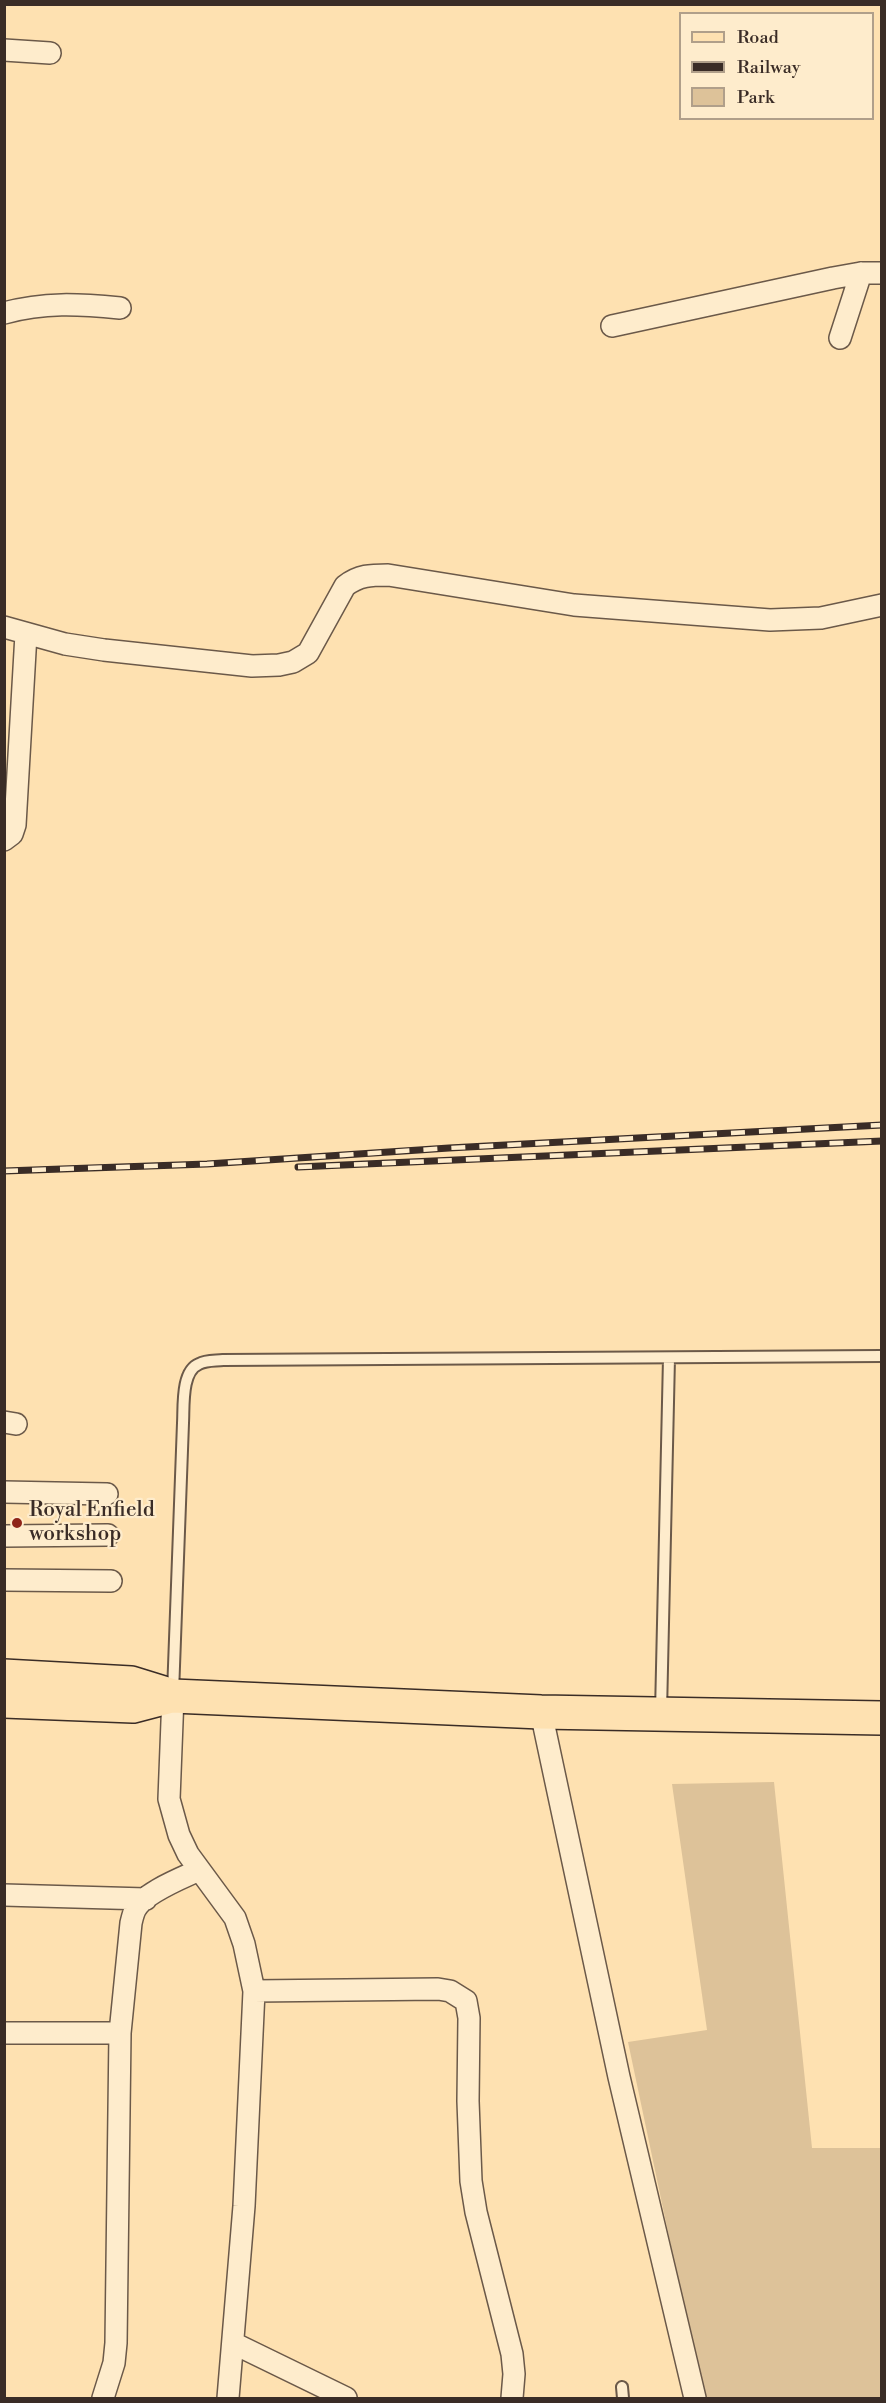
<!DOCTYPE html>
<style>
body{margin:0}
#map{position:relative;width:886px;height:2403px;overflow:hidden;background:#fee1b1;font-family:"Libre Bodoni",serif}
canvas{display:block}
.frame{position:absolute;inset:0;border:6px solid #3a2c26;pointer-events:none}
.legend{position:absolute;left:679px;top:12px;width:195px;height:108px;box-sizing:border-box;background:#feeccc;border:2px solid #b09f8a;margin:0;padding:8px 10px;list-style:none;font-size:18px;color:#3a2c26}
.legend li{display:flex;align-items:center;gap:12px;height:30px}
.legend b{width:30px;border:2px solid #b09f8a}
</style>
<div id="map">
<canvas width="886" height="2403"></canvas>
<div class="frame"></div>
<ul class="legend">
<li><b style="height:8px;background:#fee1b1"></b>Road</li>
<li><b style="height:8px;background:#3a2c26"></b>Railway</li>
<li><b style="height:16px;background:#ddc299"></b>Park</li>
</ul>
</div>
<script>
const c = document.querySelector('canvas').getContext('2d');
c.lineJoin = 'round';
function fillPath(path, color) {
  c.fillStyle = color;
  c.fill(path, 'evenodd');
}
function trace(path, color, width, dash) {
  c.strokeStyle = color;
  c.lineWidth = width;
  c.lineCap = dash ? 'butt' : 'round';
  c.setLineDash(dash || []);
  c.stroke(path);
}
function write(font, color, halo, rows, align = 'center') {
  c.font = font + ' "Libre Bodoni",serif';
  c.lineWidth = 4.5;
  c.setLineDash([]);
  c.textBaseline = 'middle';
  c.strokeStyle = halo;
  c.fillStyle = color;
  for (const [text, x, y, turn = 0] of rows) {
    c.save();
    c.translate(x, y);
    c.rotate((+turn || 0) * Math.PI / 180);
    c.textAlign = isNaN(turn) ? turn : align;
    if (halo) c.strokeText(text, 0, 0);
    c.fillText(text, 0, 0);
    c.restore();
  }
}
fillPath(new Path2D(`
 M 774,1782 L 812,2148 L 881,2148 L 881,2398 L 703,2398 L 628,2042 L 707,2030 L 672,1784 Z`), '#ddc299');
const lane = new Path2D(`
 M 173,1693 L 183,1423 C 184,1407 181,1371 199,1364 C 206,1360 215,1361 223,1360 L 882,1356
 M 661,1712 L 669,1358
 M 622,2387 L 623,2398`);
const street = new Path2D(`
 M 4,50 L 50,53
 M 4,313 C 45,302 78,304 120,308
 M 612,326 L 833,278 L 861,273 L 882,273
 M 840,338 L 861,273
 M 4,627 L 65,644 L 104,650 L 252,666 L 279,665 L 293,662 L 308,653 L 345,586 C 359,575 371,575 388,575 L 574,605 L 770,620 L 821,618 L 882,605
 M 4,840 L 12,834 L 15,825 L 26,634
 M 4,1422 L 16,1424
 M 4,1492 L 107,1494
 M 4,1536 L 108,1535
 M 4,1580 L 111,1581
 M 173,1696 L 169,1799 L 179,1835 L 188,1854 L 235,1918 L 244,1944 L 254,1991 L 244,2206 L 228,2398
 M 541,1712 L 619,2077 L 695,2398
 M 4,1895 L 146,1899
 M 254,1991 L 438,1989 L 450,1991 L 466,2001 L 469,2018 L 468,2101 L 471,2181 L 476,2212 L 512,2354 L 514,2374 L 512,2398
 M 4,2033 L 120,2033
 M 233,2343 L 346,2398
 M 103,2398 L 114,2363 L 116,2343 L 120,2033 L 131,1923 C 132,1919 133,1914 135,1910 C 143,1893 182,1878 199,1870`);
const primary = new Path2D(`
 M 4,1676 L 131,1683 L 173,1696 L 541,1712 L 882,1718
 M 4,1701 L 133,1706 L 171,1696`);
trace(lane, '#6b5949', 14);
trace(street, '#6b5949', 24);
trace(primary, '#3a2c26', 36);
trace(lane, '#feeccc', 10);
trace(street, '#feeccc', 21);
trace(primary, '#fee1b1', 33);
const rail = new Path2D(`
 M 298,1167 L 882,1141
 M 4,1171 L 207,1164 L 449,1148 L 882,1125`);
trace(rail, '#3a2c26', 7);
trace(rail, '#feeccc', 4.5, [14]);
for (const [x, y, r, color] of [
 [17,1523,6,"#8f2418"]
]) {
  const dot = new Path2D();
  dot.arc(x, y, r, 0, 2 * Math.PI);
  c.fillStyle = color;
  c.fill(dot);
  trace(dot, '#feeccc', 2);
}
write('21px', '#3a2c26', '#feeccc', [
 ["Royal Enfield",29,1511],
 ["workshop",29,1535]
], 'left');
</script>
